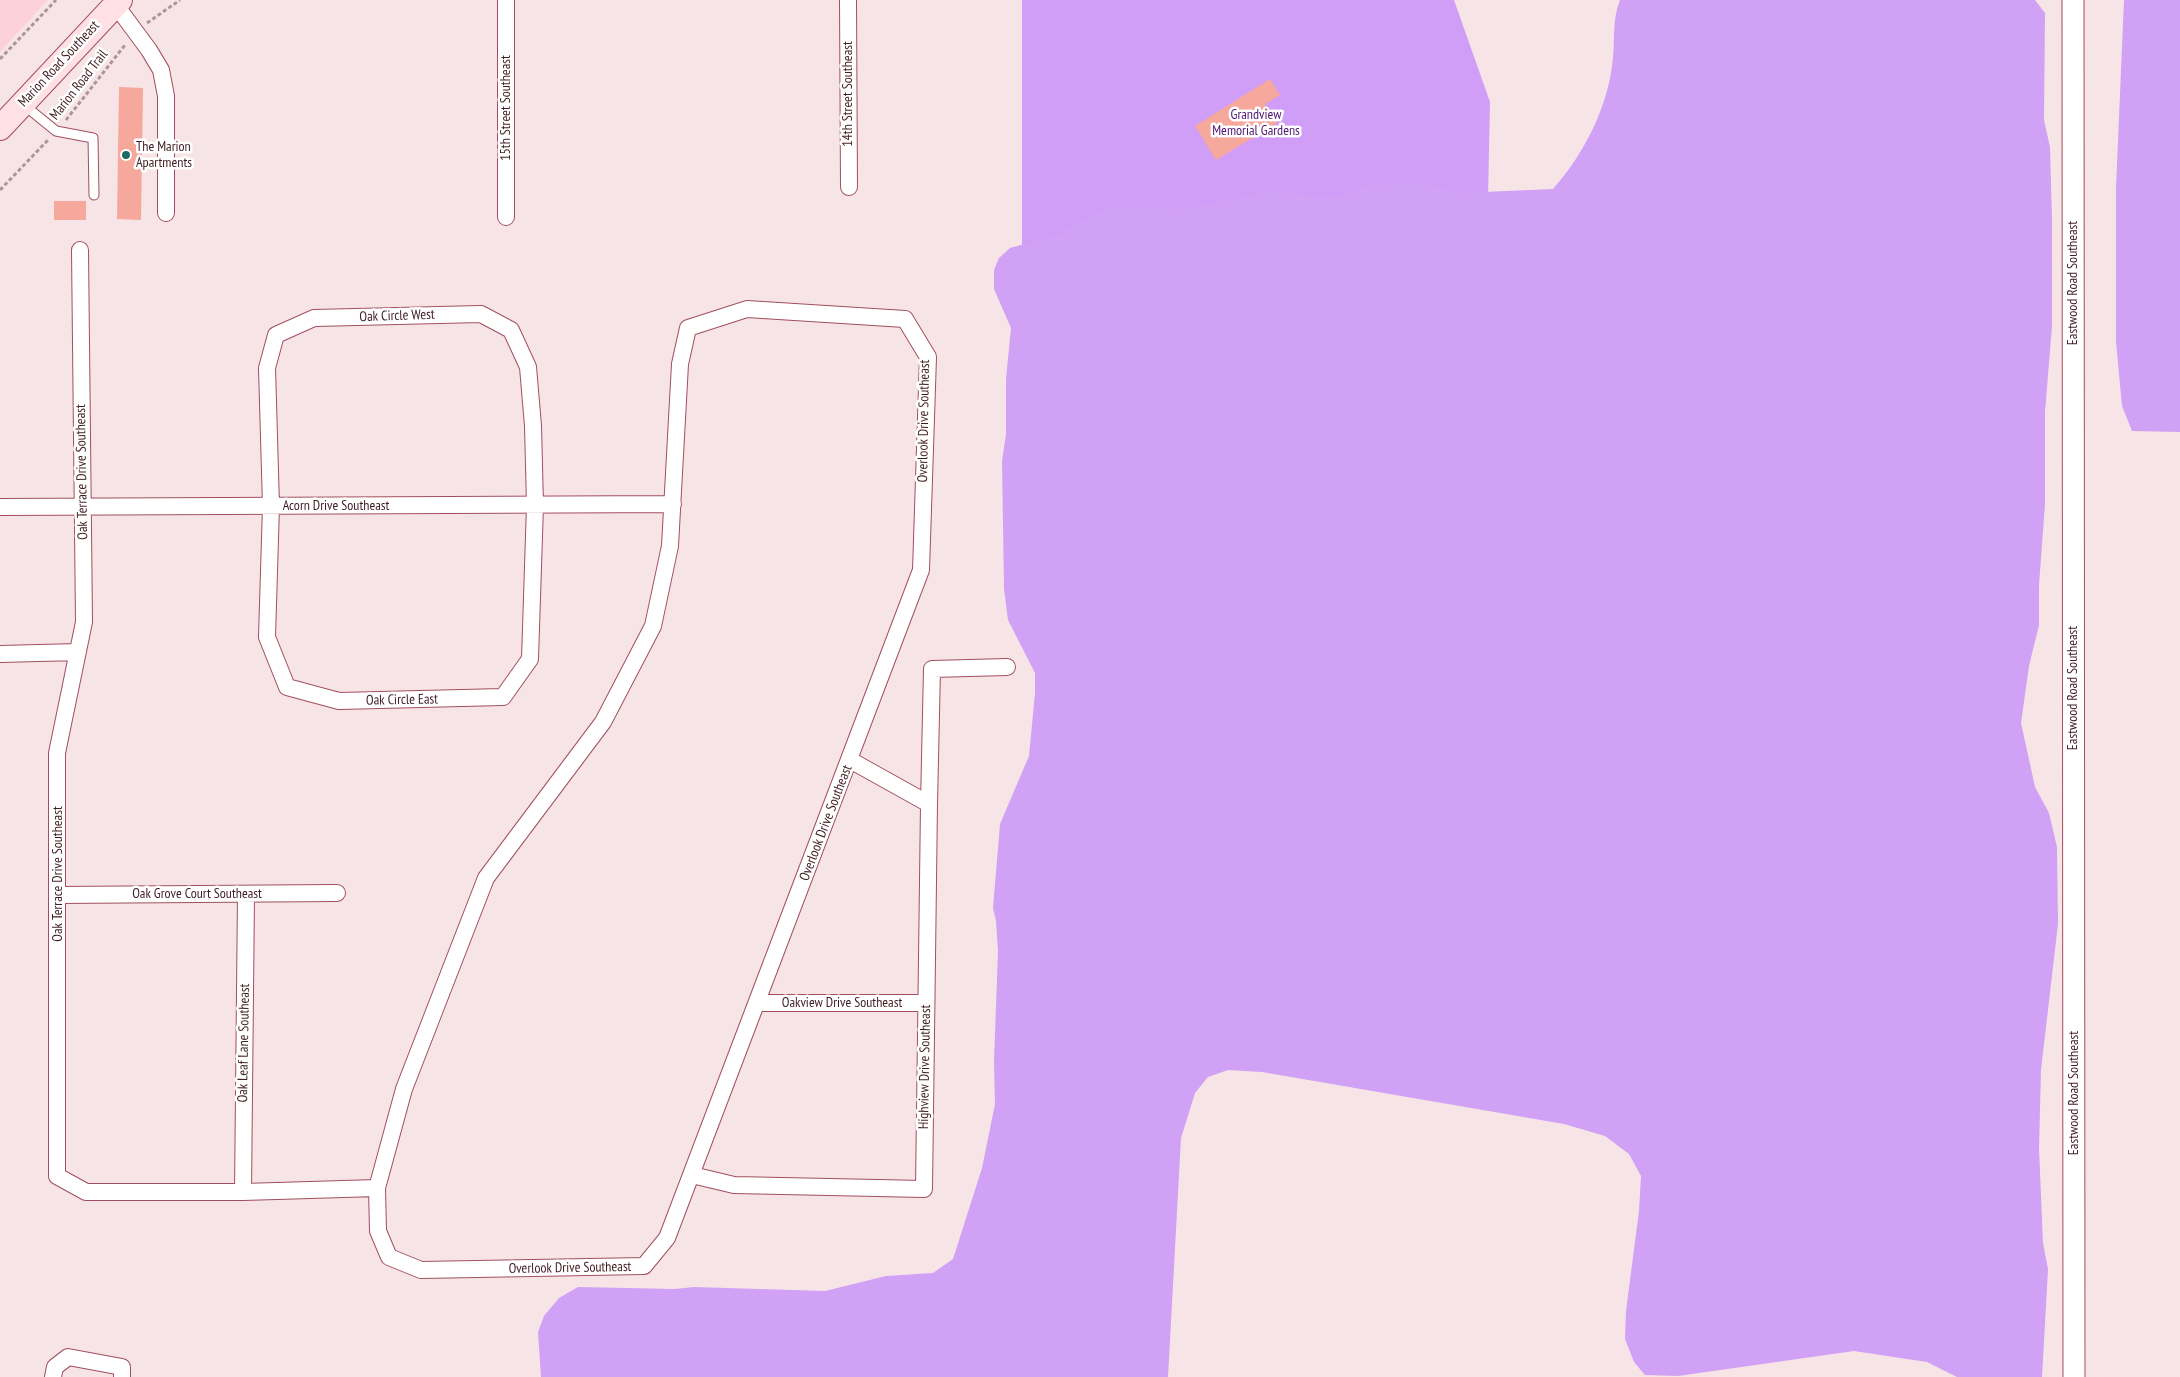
<!DOCTYPE html>
<style>
body{margin:0}
canvas{display:block;background:#f7e4e6}
</style>
<canvas width="2180" height="1377"></canvas>
<script>
const c = document.querySelector('canvas').getContext('2d');
c.lineJoin = 'round';
function fillPath(path, color) {
  c.fillStyle = color;
  c.fill(path, 'evenodd');
}
function trace(path, color, width, dash) {
  c.strokeStyle = color;
  c.lineWidth = width;
  c.lineCap = dash ? 'butt' : 'round';
  c.setLineDash(dash || []);
  c.stroke(path);
}
function write(font, color, halo, rows, align = 'center') {
  c.font = font + ' "PT Sans Narrow",sans-serif';
  c.lineWidth = 5;
  c.setLineDash([]);
  c.textBaseline = 'middle';
  c.strokeStyle = halo;
  c.fillStyle = color;
  for (const [text, x, y, turn = 0] of rows) {
    c.save();
    c.translate(x, y);
    c.rotate((+turn || 0) * Math.PI / 180);
    c.textAlign = isNaN(turn) ? turn : align;
    if (halo) c.strokeText(text, 0, 0);
    c.fillText(text, 0, 0);
    c.restore();
  }
}
fillPath(new Path2D(`
 M 0,0 L 48,0 L 0,52 Z`), '#fcd2d8');
fillPath(new Path2D(`
 M 1022,0 L 1454,0 L 1490,102 L 1487,247 L 1022,246 Z`), '#d19ef7');
fillPath(new Path2D(`
 M 1620,0 L 2035,0 L 2045,13 L 2044,120 L 2050,147 L 2052,219 L 2052,326 L 2045,412 L 2045,504 L 2039,585 L 2039,625 L 2029,666 L 2021,723 L 2035,787 L 2049,813 L 2057,847 L 2058,924 L 2041,1070 L 2039,1148 L 2043,1243 L 2048,1269 L 2042,1377 L 1957,1377 L 1927,1362 L 1854,1351 L 1678,1376 L 1645,1375 L 1634,1362 L 1625,1339 L 1626,1311 L 1639,1211 L 1641,1176 L 1629,1154 L 1605,1136 L 1564,1124 L 1262,1072 L 1228,1070 L 1208,1077 L 1195,1093 L 1181,1138 L 1168,1377 L 541,1377 L 538,1332 L 544,1316 L 559,1298 L 578,1287 L 675,1289 L 694,1287 L 825,1291 L 886,1276 L 933,1273 L 953,1259 L 982,1168 L 995,1104 L 994,1061 L 998,951 L 996,921 L 993,908 L 1000,824 L 1029,756 L 1035,693 L 1035,673 L 1008,620 L 1004,589 L 1002,461 L 1006,434 L 1006,379 L 1011,328 L 994,289 L 994,270 L 999,258 L 1010,248 L 1061,234 L 1072,225 L 1108,207 L 1183,209 L 1273,191 L 1325,198 L 1345,195 L 1365,186 L 1395,184 L 1429,184 L 1460,193 L 1553,189 C 1585,153 1609,105 1613,57 C 1615,36 1612,21 1620,0 Z
 M 2124,0 L 2180,0 L 2180,432 L 2132,431 L 2122,406 L 2116,342 L 2116,188 Z`), '#d0a1f5');
fillPath(new Path2D(`
 M 1270,79 L 1280,95 L 1265,104 L 1277,123 L 1216,160 L 1195,126 Z
 M 119,87 L 143,88 L 141,220 L 117,219 Z
 M 54,201 L 86,201 L 86,220 L 54,220 Z`), '#f5a89b');
const service = new Path2D(`
 M 24,105 L 56,131 L 93,138 L 94,195`);
const minor = new Path2D(`
 M 112,0 L 149,50 L 161,70 L 166,96 L 166,213
 M 848,0 L 849,187
 M 506,217 L 506,0
 M 80,250 L 84,622 L 57,753 L 57,1176 L 86,1192 L 243,1192 L 377,1188
 M 747,309 L 905,319 L 928,357 L 921,570 L 667,1238 L 644,1266 L 421,1270 L 389,1257 L 378,1231 L 377,1188 L 404,1089 L 486,878 L 603,722 L 653,626 L 670,546 L 680,364 L 688,328 Z
 M 481,314 L 511,330 L 528,367 L 533,426 L 535,505 L 530,659 L 503,697 L 339,701 L 287,687 L 267,637 L 271,506 L 267,368 L 276,335 L 314,318 Z
 M 0,507 L 673,504
 M 0,654 L 78,652
 M 929,804 L 932,669 L 1007,667
 M 58,895 L 337,893
 M 757,1003 L 926,1003
 M 692,1175 L 734,1185 L 924,1189 L 929,804 L 850,760
 M 243,1192 L 246,894
 M 53,1377 L 55,1367 L 68,1357 L 122,1367 L 122,1377`);
const tertiary = new Path2D(`
 M 2073,0 L 2074,1377`);
const secondary = new Path2D(`
 M 0,128 L 120,0`);
trace(service, '#a14f5f', 11);
trace(minor, '#a14f5f', 18);
trace(tertiary, '#a14f5f', 23);
trace(secondary, '#a14f5f', 26);
trace(new Path2D(`
 M 147,23 L 180,0
 M 0,59 L 56,0
 M 66,120 L 125,45
 M 0,190 L 48,140`), '#af9599', 3, [4, 2.5]);
trace(service, '#fff', 9);
trace(minor, '#fff', 16);
trace(tertiary, '#fff', 21);
trace(secondary, '#fee0e5', 24);
for (const [x, y, r, color] of [
 [126,155,5,"#1e6965"]
]) {
  const dot = new Path2D();
  dot.arc(x, y, r, 0, 2 * Math.PI);
  c.fillStyle = color;
  c.fill(dot);
  trace(dot, '#fff', 2);
}
write('14px', '#401d24', '#fff', [
 ["Marion Road Southeast",59,64,-47],
 ["Marion Road Trail",79,85,-52],
 ["14th Street Southeast",848,94,-90],
 ["15th Street Southeast",506,108,-90],
 ["Eastwood Road Southeast",2073,283,-90],
 ["Oak Circle West",397,316,-2],
 ["Overlook Drive Southeast",924,421,-89],
 ["Oak Terrace Drive Southeast",82,472,-91],
 ["Acorn Drive Southeast",336,506],
 ["Eastwood Road Southeast",2073,688,-90],
 ["Oak Circle East",402,700,-1],
 ["Overlook Drive Southeast",826,823,-69],
 ["Oak Terrace Drive Southeast",58,874,-90],
 ["Oak Grove Court Southeast",197,894],
 ["Oakview Drive Southeast",842,1003],
 ["Oak Leaf Lane Southeast",244,1043,-89],
 ["Highview Drive Southeast",925,1067,-89],
 ["Eastwood Road Southeast",2074,1093,-90],
 ["Overlook Drive Southeast",570,1268,-1]
]);
write('14px', '#511673', '#fff', [
 ["Grandview",1256,115],
 ["Memorial Gardens",1256,131]
]);
write('14px', '#401d24', '#fff', [
 ["The Marion",136,147],
 ["Apartments",136,163]
], 'left');
</script>
